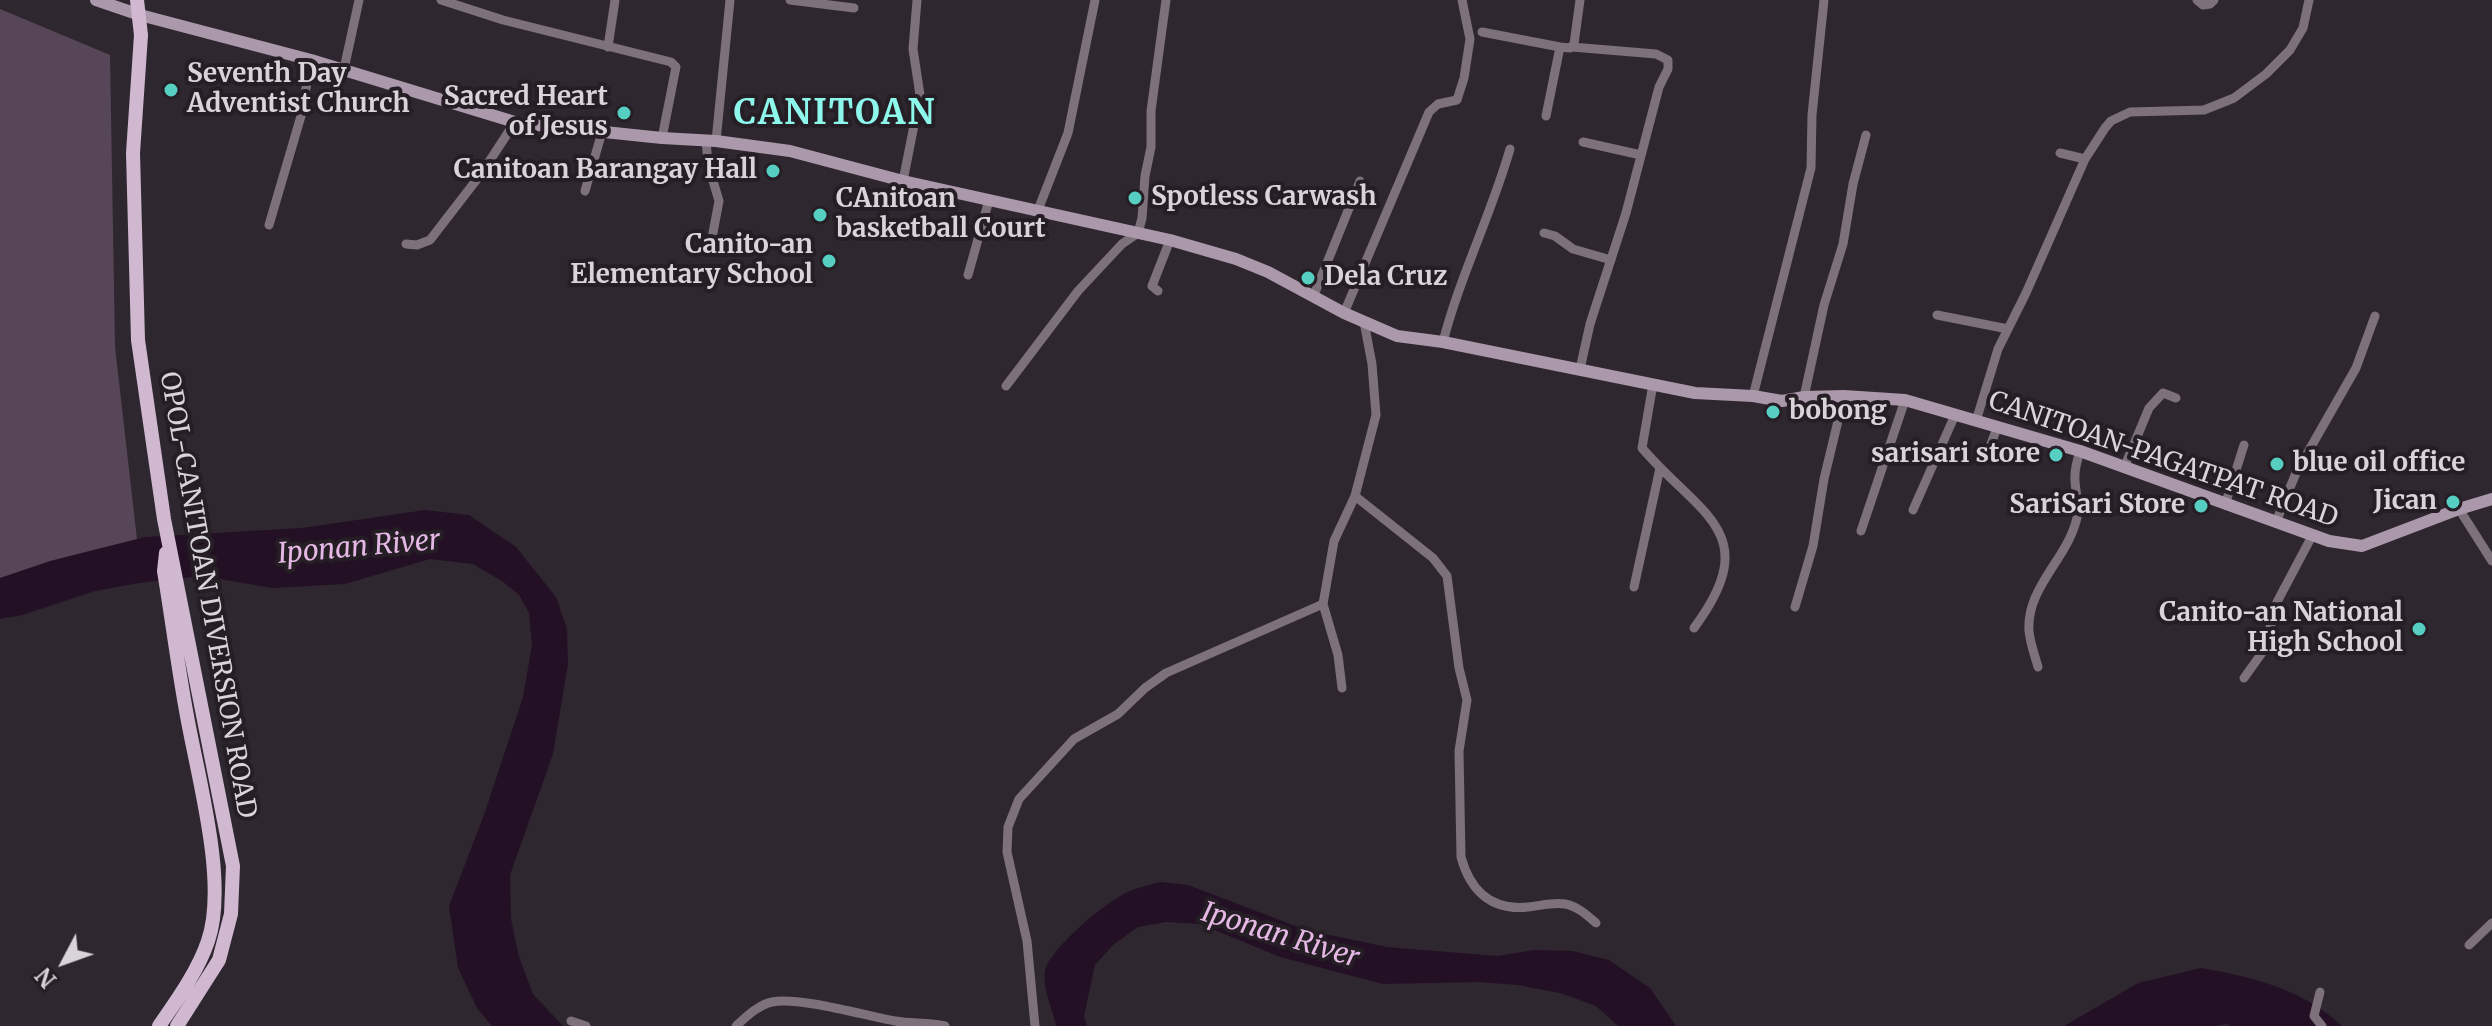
<!DOCTYPE html>
<style>
body{margin:0}
#map{position:relative;width:2492px;height:1026px;overflow:hidden;background:#2f272f;font-family:Merriweather,serif}
canvas{display:block}
.north{position:absolute;left:24px;top:922px;width:80px;height:80px;-webkit-text-stroke:6px #251e25;paint-order:stroke;rotate:229deg;font-size:22px;font-weight:700;line-height:32px;text-align:center;color:#d9d4d9}
.north::after{content:'';display:block;margin:auto;width:28px;height:36px;background:#d9d4d9;clip-path:polygon(50% 0,100% 100%,50% 72%,0 100%)}
</style>
<div id="map">
<canvas width="2492" height="1026"></canvas>
<div class="north">N</div>
</div>
<script>
const c = document.querySelector('canvas').getContext('2d');
c.lineJoin = 'round';
function fillPath(path, color) {
  c.fillStyle = color;
  c.fill(path, 'evenodd');
}
function trace(path, color, width, dash) {
  c.strokeStyle = color;
  c.lineWidth = width;
  c.lineCap = dash ? 'butt' : 'round';
  c.setLineDash(dash || []);
  c.stroke(path);
}
function write(font, color, halo, rows, align = 'center') {
  c.font = font + ' Merriweather,serif';
  c.lineWidth = 8;
  c.setLineDash([]);
  c.textBaseline = 'middle';
  c.strokeStyle = halo;
  c.fillStyle = color;
  for (const [text, x, y, turn = 0] of rows) {
    c.save();
    c.translate(x, y);
    c.rotate((+turn || 0) * Math.PI / 180);
    c.textAlign = isNaN(turn) ? turn : align;
    if (halo) c.strokeText(text, 0, 0);
    c.fillText(text, 0, 0);
    c.restore();
  }
}
fillPath(new Path2D(`
 M 0,9 L 110,55 L 115,347 L 138,548 L 0,585 Z`), '#574657');
fillPath(new Path2D(`
 M 425,510 L 469,515 L 516,547 L 556,597 L 567,629 L 568,664 L 553,754 L 510,875 L 511,919 L 519,957 L 533,994 L 563,1026 L 492,1026 L 477,1008 L 458,968 L 449,906 L 485,812 L 523,697 L 532,645 L 529,613 L 519,595 L 502,581 L 473,564 L 430,559 L 345,584 L 272,588 L 202,576 L 139,583 L 95,591 L 22,615 L 0,619 L 0,578 L 50,561 L 145,537 L 302,528 Z
 M 1160,882 L 1188,885 L 1306,930 L 1387,947 L 1497,956 L 1534,950 L 1573,951 L 1609,960 L 1650,988 L 1676,1026 L 1618,1026 L 1596,1006 L 1560,993 L 1517,985 L 1478,982 L 1383,984 L 1280,957 L 1200,924 L 1166,922 L 1138,927 L 1113,945 L 1095,965 L 1084,1016 L 1087,1026 L 1056,1026 C 1053,1009 1042,989 1045,971 C 1049,949 1109,899 1130,891 C 1139,887 1150,885 1160,882 Z
 M 2201,968 C 2253,977 2303,989 2342,1026 L 2230,1026 L 2227,1024 L 2214,1026 L 2064,1026 L 2138,983 Z`), '#241025');
trace(new Path2D(`
 M 441,0 L 503,20 L 671,62 L 676,67 L 662,138
 M 790,0 L 854,8
 M 2197,0 L 2203,5 L 2210,4 L 2214,0
 M 1482,32 L 1560,47
 M 608,47 L 615,0
 M 1572,47 L 1656,54 L 1668,60 L 1668,69 L 1659,87 L 1626,213 L 1590,324 L 1580,369
 M 344,69 L 359,0
 M 1546,116 L 1560,47 L 1570,48 L 1574,44 L 1580,0
 M 706,140 L 708,164 L 719,201 L 712,238
 M 716,141 L 730,0
 M 1583,142 L 1641,155
 M 2060,153 L 2085,159
 M 903,181 L 920,95 L 913,49 L 917,0
 M 585,191 L 602,132
 M 1038,210 L 1068,133 L 1095,0
 M 269,225 L 301,116 L 311,60
 M 1544,233 L 1555,236 L 1573,249 L 1611,260
 M 406,244 L 417,245 L 430,240 L 481,174 L 515,122
 M 968,275 L 989,200
 M 1158,291 L 1152,286 L 1170,240
 M 1314,295 L 1360,181
 M 1344,313 L 1429,112 L 1438,104 L 1457,100 L 1464,78 L 1470,39 L 1462,0
 M 1937,315 L 2008,329
 M 1443,342 C 1460,276 1491,215 1510,149
 M 1653,384 L 1642,448 C 1700,516 1765,532 1694,628
 M 1006,386 L 1078,291 L 1122,244 L 1138,233 L 1142,218 L 1145,176 L 1151,147 L 1151,111 L 1166,0
 M 1753,396 L 1811,168 L 1812,115 L 1824,0
 M 1804,397 L 1824,305 L 1843,244 L 1853,184 L 1866,135
 M 1976,421 L 1998,349 L 2026,293 L 2085,159 L 2105,128 L 2111,121 L 2130,112 L 2204,110 L 2234,98 L 2266,74 L 2290,50 L 2303,28 L 2309,0
 M 1986,457 L 1997,428
 M 2124,468 L 2149,408 L 2163,393 L 2176,398
 M 1355,496 L 1433,558 L 1447,576 L 1459,668 L 1467,700 L 1459,751 L 1461,857 C 1470,890 1491,911 1528,907 C 1540,906 1552,902 1565,904 C 1577,906 1587,915 1596,923
 M 2225,505 L 2244,445
 M 2459,509 L 2492,561
 M 1913,510 L 1955,415
 M 2276,522 L 2296,473 L 2356,368 L 2375,316
 M 1861,531 L 1905,400
 M 1634,587 L 1660,468
 M 1323,604 L 1338,655 L 1342,688
 M 1795,607 L 1813,546 L 1824,479 L 1844,396
 M 2038,667 C 2035,656 2030,643 2029,631 C 2026,585 2072,556 2078,512 C 2079,500 2074,487 2075,475 C 2075,467 2078,458 2080,451
 M 2244,678 L 2264,650 L 2277,602 L 2312,536
 M 2469,945 L 2492,923
 M 2320,992 L 2314,1016 L 2322,1026
 M 571,1021 L 586,1026
 M 736,1026 C 746,1017 758,1005 772,1002 C 797,996 867,1016 895,1021 C 912,1024 928,1022 945,1026
 M 1035,1026 L 1027,941 L 1007,852 L 1008,827 L 1019,799 L 1074,739 L 1118,714 L 1145,688 L 1166,673 L 1323,604 L 1334,541 L 1355,496 L 1376,415 L 1372,364 L 1364,322`), '#7d717c', 9);
trace(new Path2D(`
 M 96,0 L 140,15 L 311,60 L 518,123 L 662,138 L 716,141 L 790,151 L 903,181 L 1170,240 L 1236,259 L 1268,272 L 1344,313 L 1397,336 L 1443,342 L 1695,393 L 1753,396 L 1782,401 L 1804,397 L 1844,396 L 1905,400 L 2080,451 L 2329,541 L 2362,546 L 2459,509 L 2492,499`), '#ab99ab', 12);
trace(new Path2D(`
 M 137,0 L 141,35 L 133,153 L 138,340 L 164,519 L 233,866 L 231,914 L 219,960 L 177,1026
 M 159,1026 C 177,1000 198,971 208,941 C 228,883 198,778 187,716 C 178,668 172,619 164,571 L 166,553`), '#d0b8d0', 14);
for (const [x, y, r, color] of [
 [171,90,8,"#56cec2"],
 [624,113,8,"#56cec2"],
 [773,171,8,"#56cec2"],
 [1135,198,8,"#56cec2"],
 [820,215,8,"#56cec2"],
 [829,261,8,"#56cec2"],
 [1308,278,8,"#56cec2"],
 [1773,412,8,"#56cec2"],
 [2056,455,8,"#56cec2"],
 [2277,464,8,"#56cec2"],
 [2453,502,8,"#56cec2"],
 [2201,506,8,"#56cec2"],
 [2419,629,8,"#56cec2"]
]) {
  const dot = new Path2D();
  dot.arc(x, y, r, 0, 2 * Math.PI);
  c.fillStyle = color;
  c.fill(dot);
  trace(dot, '#251e25', 3);
}
write('bold 26px', '#d9d4d9', '#251e25', [
 ["Seventh Day",187,75,"left"],
 ["Adventist Church",187,105,"left"],
 ["Sacred Heart",608,98],
 ["of Jesus",608,128],
 ["Canitoan Barangay Hall",757,171],
 ["Spotless Carwash",1151,198,"left"],
 ["CAnitoan",836,200,"left"],
 ["basketball Court",836,230,"left"],
 ["Canito-an",813,246],
 ["Elementary School",813,276],
 ["Dela Cruz",1324,278,"left"],
 ["bobong",1789,412,"left"],
 ["sarisari store",2040,455],
 ["blue oil office",2293,464,"left"],
 ["Jican",2437,502],
 ["SariSari Store",2185,506],
 ["Canito-an National",2403,614],
 ["High School",2403,644]
], 'right');
write('26px', '#d9d4d9', '#251e25', [
 ["CANITOAN-PAGATPAT ROAD",2163,460,19],
 ["OPOL-CANITOAN DIVERSION ROAD",207,595,80]
]);
write('italic 28px', '#e4b7e5', '#251e25', [
 ["Iponan River",359,548,-5],
 ["Iponan River",1280,936,17]
]);
c.letterSpacing = '2px';
write('bold 34px', '#8ef7ec', '#251e25', [
 ["CANITOAN",835,114]
]);
c.letterSpacing = '0px';
</script>
